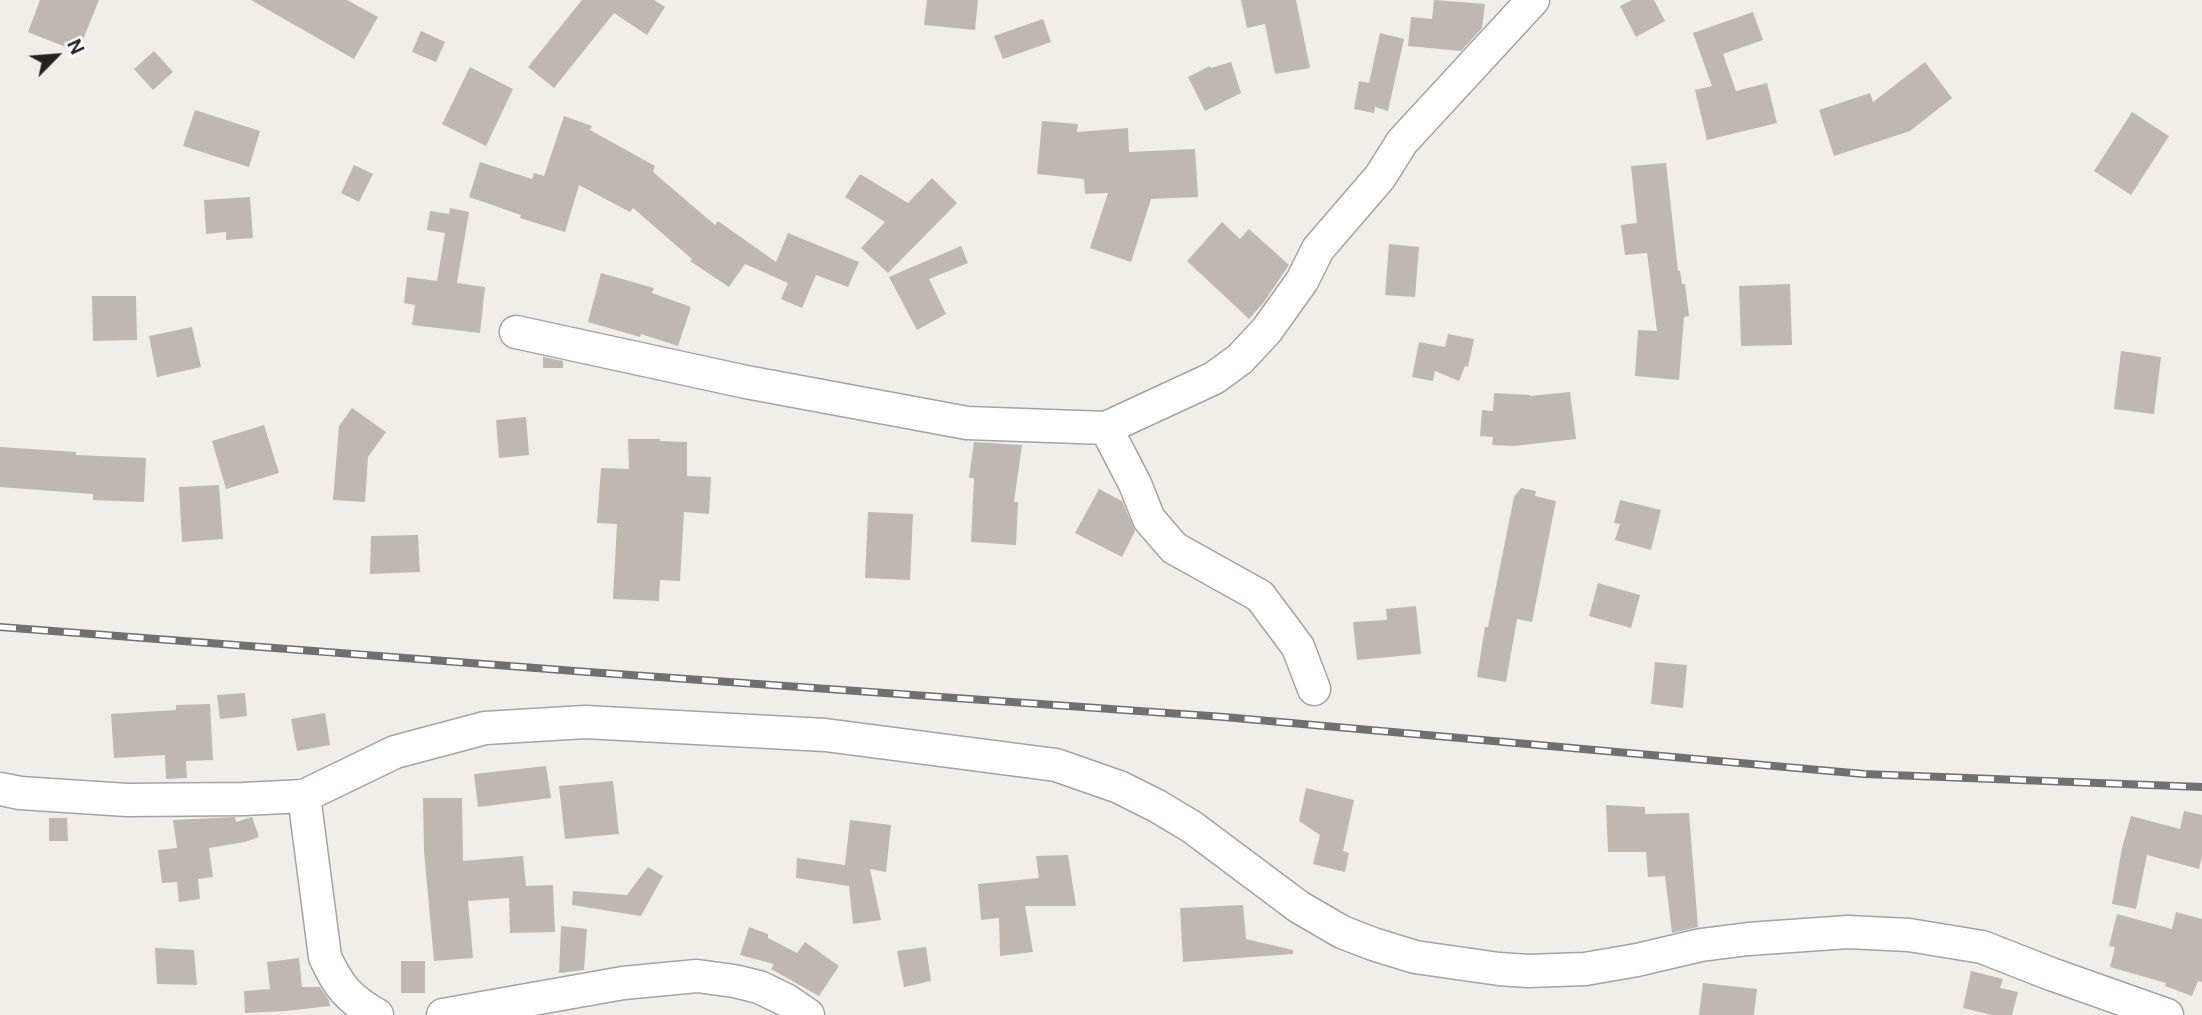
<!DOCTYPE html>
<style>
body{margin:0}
#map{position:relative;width:2202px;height:1015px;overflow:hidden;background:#f1eee9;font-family:"DM Sans",sans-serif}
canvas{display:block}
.north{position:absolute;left:21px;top:21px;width:70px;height:70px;-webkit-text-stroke:5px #fff;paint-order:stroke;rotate:65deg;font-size:19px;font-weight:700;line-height:28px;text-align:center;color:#222}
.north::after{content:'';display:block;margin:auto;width:24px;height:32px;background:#222;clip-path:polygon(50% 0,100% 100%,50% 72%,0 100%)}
</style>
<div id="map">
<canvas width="2202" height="1015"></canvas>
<div class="north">N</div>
</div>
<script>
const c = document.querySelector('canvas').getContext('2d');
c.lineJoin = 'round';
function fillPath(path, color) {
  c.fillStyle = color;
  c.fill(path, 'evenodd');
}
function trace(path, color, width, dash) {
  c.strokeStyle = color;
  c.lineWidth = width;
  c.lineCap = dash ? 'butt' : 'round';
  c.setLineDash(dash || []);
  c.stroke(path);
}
fillPath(new Path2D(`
 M 40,0 L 99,0 L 78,52 L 28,32 Z
 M 251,0 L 347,0 L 378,17 L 354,59 Z
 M 582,0 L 654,0 L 665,7 L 647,35 L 614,13 L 554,88 L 528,67 Z
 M 927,0 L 978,0 L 975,30 L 924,25 Z
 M 1241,0 L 1296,0 L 1310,68 L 1275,74 L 1265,24 L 1247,28 Z
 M 1434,0 L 1485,4 L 1482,28 L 1461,51 L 1408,46 L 1411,17 L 1432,19 Z
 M 1632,0 L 1654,0 L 1665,21 L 1636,37 L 1620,6 Z
 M 1753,12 L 1763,40 L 1723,54 L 1736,91 L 1767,83 L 1777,123 L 1707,140 L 1695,90 L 1712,86 L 1693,33 Z
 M 1043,19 L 1051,42 L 1003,59 L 994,36 Z
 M 421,31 L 445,42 L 436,62 L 412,52 Z
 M 1380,33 L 1404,39 L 1388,111 L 1375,107 L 1374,113 L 1354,109 L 1359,81 L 1369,83 Z
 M 154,51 L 173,72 L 153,90 L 134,69 Z
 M 1231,62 L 1241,93 L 1205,111 L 1188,77 L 1210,66 L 1211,68 Z
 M 1925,62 L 1952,98 L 1910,131 L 1834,156 L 1819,110 L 1870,93 L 1873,102 Z
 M 470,67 L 513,89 L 486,146 L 442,124 Z
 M 195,110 L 260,131 L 249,167 L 183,146 Z
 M 2132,112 L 2169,136 L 2131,195 L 2094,171 Z
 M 564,116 L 592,126 L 590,130 L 655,166 L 653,172 L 715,225 L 718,221 L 776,262 L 788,233 L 859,262 L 848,287 L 816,275 L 802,308 L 781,299 L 788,283 L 745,264 L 729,287 L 690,261 L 692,259 L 633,208 L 630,212 L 579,185 L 565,232 L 520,218 L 521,215 L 469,197 L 480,162 L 532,179 L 534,173 L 544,176 Z
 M 1042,121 L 1078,124 L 1077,132 L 1128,128 L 1129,152 L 1195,149 L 1198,197 L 1151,199 L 1131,262 L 1090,248 L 1108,193 L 1085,194 L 1084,179 L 1037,174 Z
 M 1666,163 L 1678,271 L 1680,271 L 1682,284 L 1685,284 L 1689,316 L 1684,317 L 1679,380 L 1635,376 L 1638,330 L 1657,331 L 1647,253 L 1625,255 L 1621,225 L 1637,223 L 1631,166 Z
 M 354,165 L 373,174 L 359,202 L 341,193 Z
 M 860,174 L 908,203 L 932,178 L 957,203 L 888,273 L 861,248 L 885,222 L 845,197 Z
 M 250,197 L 253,238 L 226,240 L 226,232 L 206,234 L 204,200 Z
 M 450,208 L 469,212 L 457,283 L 485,287 L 480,333 L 412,325 L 415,305 L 404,303 L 407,277 L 437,281 L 445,233 L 427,230 L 430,211 L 449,214 Z
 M 1222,222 L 1240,239 L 1249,229 L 1289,265 L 1264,302 L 1249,319 L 1187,261 Z
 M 1389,244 L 1419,247 L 1415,297 L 1385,295 Z
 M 961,246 L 968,263 L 929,279 L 946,314 L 917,330 L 889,277 Z
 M 601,273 L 654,288 L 652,293 L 691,307 L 678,346 L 641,334 L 640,337 L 588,322 Z
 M 1790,284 L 1792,345 L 1741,346 L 1739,286 Z
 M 92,296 L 136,296 L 137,340 L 93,341 Z
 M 192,327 L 201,367 L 157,377 L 149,336 Z
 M 1448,334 L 1474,339 L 1468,367 L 1465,366 L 1459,381 L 1435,371 L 1433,381 L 1412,377 L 1419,342 L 1445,347 Z
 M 2121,351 L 2161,357 L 2154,414 L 2114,409 Z
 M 543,357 L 563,361 L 563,368 L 543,368 Z
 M 1570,392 L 1576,439 L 1514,446 L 1492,445 L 1493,437 L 1480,436 L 1482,410 L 1493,411 L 1494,393 L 1530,395 L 1530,396 Z
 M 352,408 L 386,432 L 368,457 L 365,502 L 333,500 L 339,426 Z
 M 526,417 L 529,455 L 499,458 L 496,420 Z
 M 264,425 L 279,473 L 226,489 L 212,441 Z
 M 628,439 L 660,439 L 660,441 L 687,442 L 687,476 L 711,477 L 709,514 L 684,512 L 680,581 L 660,580 L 659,601 L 613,599 L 617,524 L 597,523 L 601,468 L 629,469 Z
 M 974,442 L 1022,445 L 1014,502 L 1018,502 L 1016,545 L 971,542 L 974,478 L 969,478 Z
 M 0,447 L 76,452 L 76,455 L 146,458 L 144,502 L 93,500 L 93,494 L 0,487 Z
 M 219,485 L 223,539 L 182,542 L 179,487 Z
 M 1521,488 L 1536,491 L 1535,496 L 1556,501 L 1532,622 L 1517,619 L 1506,682 L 1477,677 L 1485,627 L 1488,627 L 1514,497 Z
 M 1099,489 L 1122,501 L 1135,531 L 1122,557 L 1075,533 Z
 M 1620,500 L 1661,510 L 1651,550 L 1615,540 L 1620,524 L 1614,523 Z
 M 868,512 L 913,514 L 910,580 L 865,578 Z
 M 418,535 L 420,572 L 370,574 L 371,536 Z
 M 1598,583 L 1640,595 L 1631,628 L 1589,616 Z
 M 1416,606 L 1421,654 L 1357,660 L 1353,622 L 1387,620 L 1386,609 Z
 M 1655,662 L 1687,665 L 1683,708 L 1651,704 Z
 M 245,693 L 247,716 L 220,719 L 217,695 Z
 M 210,704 L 213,760 L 186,761 L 187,778 L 166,779 L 165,755 L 114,758 L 111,714 L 176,710 L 176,705 Z
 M 325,713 L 330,745 L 297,751 L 291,719 Z
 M 546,766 L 551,798 L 478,807 L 474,774 Z
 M 613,781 L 619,834 L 565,839 L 559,786 Z
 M 1306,788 L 1354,800 L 1343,851 L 1349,853 L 1345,872 L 1313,864 L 1320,835 L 1299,821 Z
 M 423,798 L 462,798 L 463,861 L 523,856 L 526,886 L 553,885 L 555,932 L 510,933 L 509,898 L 468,901 L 473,958 L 434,961 L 424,851 Z
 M 1606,805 L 1645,807 L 1645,814 L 1689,813 L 1698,927 L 1672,933 L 1665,876 L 1648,877 L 1646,852 L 1608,852 Z
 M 2184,811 L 2202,815 L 2202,856 L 2199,869 L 2147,855 L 2136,909 L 2112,904 L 2122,848 L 2131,816 L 2180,829 Z
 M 235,817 L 236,822 L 252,817 L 259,837 L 245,842 L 209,848 L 213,877 L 198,879 L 200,899 L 179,902 L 177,882 L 162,883 L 158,850 L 177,848 L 173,820 Z
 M 49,818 L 67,818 L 68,841 L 49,841 Z
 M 850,820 L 891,825 L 886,872 L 870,869 L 881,920 L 853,924 L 849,886 L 796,878 L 797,858 L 845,865 Z
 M 1068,855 L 1076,906 L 1025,906 L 1033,952 L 1000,956 L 999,918 L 981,920 L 978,884 L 1039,878 L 1036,856 Z
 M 648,867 L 663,876 L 641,916 L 572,905 L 573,891 L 627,895 Z
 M 1243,905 L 1246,939 L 1293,950 L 1293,954 L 1183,962 L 1180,908 Z
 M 2176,912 L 2202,919 L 2202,982 L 2198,981 L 2192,996 L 2165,986 L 2166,983 L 2110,967 L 2115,947 L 2109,946 L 2117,914 L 2172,929 Z
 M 561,926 L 587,929 L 584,970 L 559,973 Z
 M 749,927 L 768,934 L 768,938 L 797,953 L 805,942 L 839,966 L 819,996 L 771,969 L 774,964 L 740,955 Z
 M 926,947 L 931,981 L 904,987 L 897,951 Z
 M 155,948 L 194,950 L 197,985 L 157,984 Z
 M 299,958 L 302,987 L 320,987 L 329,1000 L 330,1006 L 286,1011 L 245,1013 L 244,991 L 270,989 L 267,962 Z
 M 401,961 L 425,961 L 425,993 L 401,993 Z
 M 1971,971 L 2003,979 L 2000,988 L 2018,992 L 2012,1015 L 1992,1015 L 1963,1008 Z
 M 1703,983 L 1757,989 L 1754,1015 L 1699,1015 Z`), '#beb7b2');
const minor = new Path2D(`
 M 516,332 L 746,382 L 967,423 L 1106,428 L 1214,378 L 1240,359 L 1267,330 L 1302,281 L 1318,249 L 1380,177 L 1402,142 L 1533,0
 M 1106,428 L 1135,484 L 1149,519 L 1174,548 L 1260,596 L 1298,647 L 1314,689
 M 0,789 L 20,793 L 127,800 L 244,799 L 304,796 L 395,752 L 485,728 L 585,722 L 825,735 L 1056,765 L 1119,787 L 1157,806 L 1192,827 L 1299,907 L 1342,932 L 1373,944 L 1415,957 L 1499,969 L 1528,971 L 1585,969 L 1637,960 L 1701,945 L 1748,939 L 1848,932 L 1909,935 L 1982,947 L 2051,974 L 2167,1015
 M 304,796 L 325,957 C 338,986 349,999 377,1015
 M 443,1015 L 623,983 L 697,976 L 734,981 L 759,987 L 786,1000 L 808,1015`);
trace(minor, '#a3a3a3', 35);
trace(minor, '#fff', 32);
const rail = new Path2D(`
 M 0,627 L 588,672 L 1224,717 L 1864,774 L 2202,787`);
trace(rail, '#707070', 8);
trace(rail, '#fff', 5, [16]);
</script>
